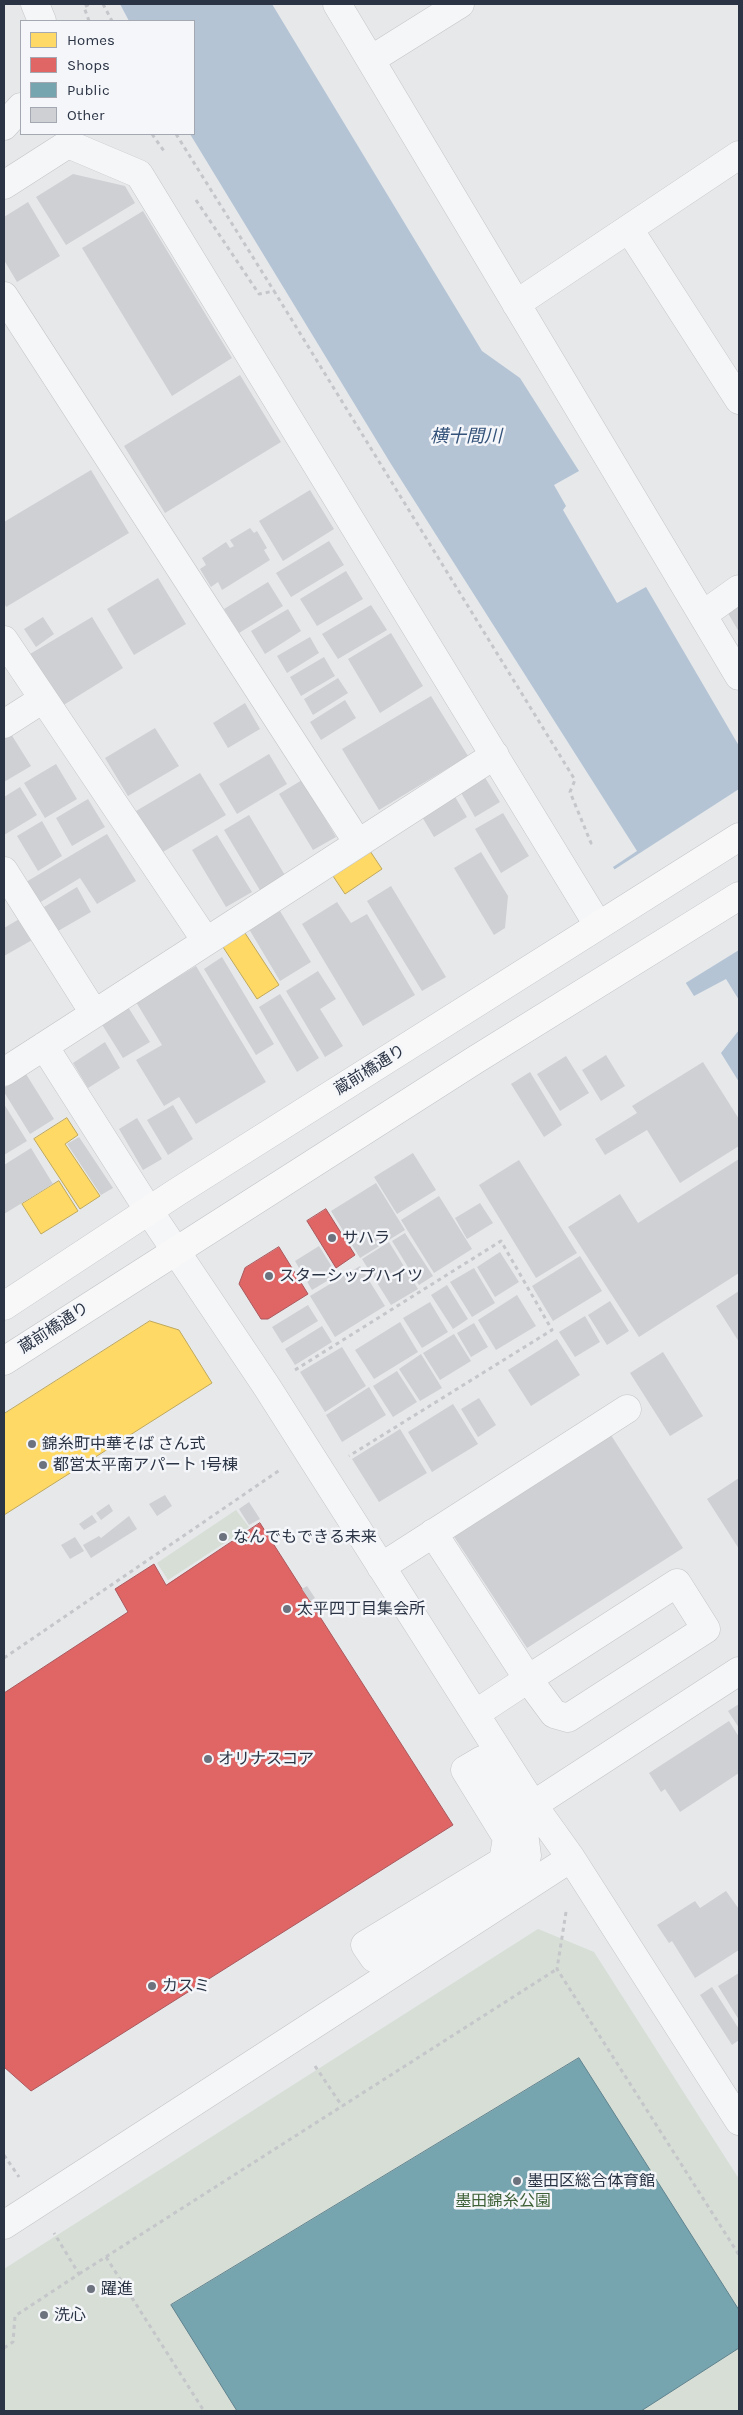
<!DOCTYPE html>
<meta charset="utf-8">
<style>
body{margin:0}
#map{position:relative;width:743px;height:2415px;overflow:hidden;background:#e6e8ea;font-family:Karla,sans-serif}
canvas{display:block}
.frame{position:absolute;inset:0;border:5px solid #2b3445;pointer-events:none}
.legend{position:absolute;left:20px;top:20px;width:175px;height:115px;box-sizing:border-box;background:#f4f6f9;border:1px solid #a4a8b1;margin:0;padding:6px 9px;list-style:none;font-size:15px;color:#2b3445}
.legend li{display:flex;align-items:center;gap:10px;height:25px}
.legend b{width:25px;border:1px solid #a4a8b1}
</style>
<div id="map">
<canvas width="743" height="2415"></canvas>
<div class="frame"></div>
<ul class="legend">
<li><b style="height:14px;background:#ffd966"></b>Homes</li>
<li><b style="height:14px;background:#e06666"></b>Shops</li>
<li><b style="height:14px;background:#76a5af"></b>Public</li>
<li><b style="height:14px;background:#ced0d3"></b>Other</li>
</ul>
</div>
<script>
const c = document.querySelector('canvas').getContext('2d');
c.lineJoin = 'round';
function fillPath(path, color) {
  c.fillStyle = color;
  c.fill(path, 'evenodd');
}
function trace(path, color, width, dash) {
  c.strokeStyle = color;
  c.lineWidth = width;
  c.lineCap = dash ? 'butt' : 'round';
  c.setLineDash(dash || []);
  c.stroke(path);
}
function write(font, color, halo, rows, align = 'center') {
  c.font = font + ' Karla,"Noto Sans JP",sans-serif';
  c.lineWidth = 5;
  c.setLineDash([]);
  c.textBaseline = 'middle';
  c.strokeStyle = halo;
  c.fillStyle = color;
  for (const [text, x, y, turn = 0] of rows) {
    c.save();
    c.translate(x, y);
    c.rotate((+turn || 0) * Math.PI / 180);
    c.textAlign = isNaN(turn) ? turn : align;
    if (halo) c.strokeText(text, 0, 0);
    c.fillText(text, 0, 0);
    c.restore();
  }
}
fillPath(new Path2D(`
 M 236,1510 L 249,1527 L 168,1580 L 157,1563 Z
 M 538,1929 L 594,1952 L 739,2179 L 739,2411 L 4,2411 L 4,2269 Z`), '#d6ded6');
fillPath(new Path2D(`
 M 120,4 L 272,4 L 482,351 L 520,378 L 579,471 L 554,485 L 566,506 L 563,510 L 617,603 L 646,587 L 739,746 L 739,1000 L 726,979 L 694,996 L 613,867 L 637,851 L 391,464 L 190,134 L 194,134 L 194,21 L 129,21 Z
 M 739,1030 L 739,1082 L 721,1053 Z`), '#b4c4d5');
fillPath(new Path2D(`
 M 739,789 L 739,950 L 684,984 L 612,871 Z`), '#e6e8ea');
const homes = new Path2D(`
 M 368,848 L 382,869 L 345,894 L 331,873 Z
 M 243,930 L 279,985 L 257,999 L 221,944 Z
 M 67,1118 L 78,1135 L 65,1144 L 100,1196 L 80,1209 L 34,1139 Z
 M 59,1181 L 78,1211 L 41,1234 L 22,1204 Z
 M 150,1321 L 179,1330 L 212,1383 L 4,1515 L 4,1414 Z`);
fillPath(homes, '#ffd966');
trace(homes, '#bfa85c', 1);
const shops = new Path2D(`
 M 326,1209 L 355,1255 L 336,1268 L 307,1221 Z
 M 279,1247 L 308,1294 L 268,1319 L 261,1319 L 239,1284 L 245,1268 Z
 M 260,1523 L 453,1825 L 31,2091 L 4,2067 L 4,1693 L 128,1612 L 115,1589 L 154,1564 L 166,1585 Z`);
fillPath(shops, '#e06666');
trace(shops, '#aa575c', 1);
const public = new Path2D(`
 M 579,2058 L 739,2310 L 739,2348 L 641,2411 L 237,2411 L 171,2305 Z`);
fillPath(public, '#76a5af');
trace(public, '#60838f', 1);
fillPath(new Path2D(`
 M 73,174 L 125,186 L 135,203 L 66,245 L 36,197 Z
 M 28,202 L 60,256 L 17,282 L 4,260 L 4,217 Z
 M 143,211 L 232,358 L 172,396 L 82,248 Z
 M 240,375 L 281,442 L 165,513 L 124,446 Z
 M 91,470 L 129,533 L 6,607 L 4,602 L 4,522 Z
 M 310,490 L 334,529 L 283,561 L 259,521 Z
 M 250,528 L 254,533 L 257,531 L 267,548 L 264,550 L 270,560 L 222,590 L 218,582 L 211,587 L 200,569 L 206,565 L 202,558 L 226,542 L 230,548 L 234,546 L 230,540 Z
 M 329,541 L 344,565 L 291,597 L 276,573 Z
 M 346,571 L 363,599 L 317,626 L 300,599 Z
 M 158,578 L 186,624 L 134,655 L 107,609 Z
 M 268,582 L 283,606 L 239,633 L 224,609 Z
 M 739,600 L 739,632 L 725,608 Z
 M 371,605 L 387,630 L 338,659 L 322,634 Z
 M 288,609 L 301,631 L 265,654 L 251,631 Z
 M 43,617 L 54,634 L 36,647 L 24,629 Z
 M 92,617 L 123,668 L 62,706 L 30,654 Z
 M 391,633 L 423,686 L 380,713 L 348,659 Z
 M 310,637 L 319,653 L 287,673 L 277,656 Z
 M 324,657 L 335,676 L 301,696 L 290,677 Z
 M 338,678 L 348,693 L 313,715 L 304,699 Z
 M 431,696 L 468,756 L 379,810 L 342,749 Z
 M 345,700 L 356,718 L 321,740 L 310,722 Z
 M 245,703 L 260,729 L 228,748 L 213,723 Z
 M 155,728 L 179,766 L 128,796 L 105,758 Z
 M 11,734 L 31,766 L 4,782 L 4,739 Z
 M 269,754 L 287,784 L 237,814 L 219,784 Z
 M 56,764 L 77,799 L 45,818 L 24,783 Z
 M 200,773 L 226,815 L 156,856 L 131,814 Z
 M 484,776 L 500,802 L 475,817 L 460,791 Z
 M 302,780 L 336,837 L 313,850 L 279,794 Z
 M 20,787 L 37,815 L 4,835 L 4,797 Z
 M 454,795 L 467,817 L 434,837 L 421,815 Z
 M 88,799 L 105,827 L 72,846 L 56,818 Z
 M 503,813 L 529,856 L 501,873 L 475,829 Z
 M 249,815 L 286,877 L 261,892 L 224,830 Z
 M 42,821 L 62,856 L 38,871 L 17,836 Z
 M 107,834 L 136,881 L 97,904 L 80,878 L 39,903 L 26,882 Z
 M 217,835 L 252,892 L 226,907 L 192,850 Z
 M 481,852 L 508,896 L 505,928 L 494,935 L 454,868 Z
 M 391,886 L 446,977 L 422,991 L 367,901 Z
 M 77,887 L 91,912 L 58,931 L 44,907 Z
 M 337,902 L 351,923 L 367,914 L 415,995 L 363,1026 L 302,924 Z
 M 280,911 L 311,962 L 280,981 L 249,929 Z
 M 21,918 L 34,939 L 4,956 L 4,928 Z
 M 222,957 L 274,1044 L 256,1055 L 204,969 Z
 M 196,966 L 266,1082 L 196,1124 L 179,1097 L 164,1106 L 136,1060 L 162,1045 L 136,1002 Z
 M 318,971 L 336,999 L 320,1009 L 343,1046 L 325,1057 L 286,991 Z
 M 280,994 L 319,1058 L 297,1072 L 259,1007 Z
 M 128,1007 L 150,1042 L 123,1058 L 101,1023 Z
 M 105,1042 L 120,1068 L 88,1088 L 73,1063 Z
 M 606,1055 L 625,1086 L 601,1101 L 582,1070 Z
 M 566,1056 L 589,1093 L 560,1111 L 537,1074 Z
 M 703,1062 L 739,1119 L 739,1146 L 680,1183 L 647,1130 L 605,1155 L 595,1139 L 637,1113 L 632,1106 Z
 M 530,1072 L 562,1125 L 544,1137 L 511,1084 Z
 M 26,1074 L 54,1119 L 30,1134 L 4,1092 L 4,1088 Z
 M 4,1104 L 27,1141 L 4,1155 Z
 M 173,1105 L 193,1139 L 168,1155 L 147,1120 Z
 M 137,1118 L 162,1159 L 143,1170 L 119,1129 Z
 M 79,1137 L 113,1188 L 101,1195 L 67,1144 Z
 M 31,1148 L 53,1184 L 4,1214 L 4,1165 Z
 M 413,1153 L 436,1190 L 397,1214 L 374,1177 Z
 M 739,1159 L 739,1273 L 639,1337 L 568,1227 L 620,1194 L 638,1223 Z
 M 519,1160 L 577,1253 L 536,1278 L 479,1185 Z
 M 376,1183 L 405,1230 L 360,1258 L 331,1211 Z
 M 439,1196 L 472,1249 L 434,1273 L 401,1220 Z
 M 480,1203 L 493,1223 L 467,1239 L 455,1218 Z
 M 405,1233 L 433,1276 L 419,1285 L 392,1241 Z
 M 389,1242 L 418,1289 L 391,1305 L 362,1259 Z
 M 319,1246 L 337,1275 L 312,1290 L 295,1261 Z
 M 500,1252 L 519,1282 L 495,1297 L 477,1267 Z
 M 580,1256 L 602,1291 L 553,1321 L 532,1286 Z
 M 360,1266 L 385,1306 L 335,1337 L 310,1296 Z
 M 474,1268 L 495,1303 L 472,1317 L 450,1282 Z
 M 447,1285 L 468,1319 L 453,1329 L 431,1295 Z
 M 739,1291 L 739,1342 L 716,1306 Z
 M 517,1295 L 536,1326 L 496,1350 L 478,1320 Z
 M 610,1301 L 629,1331 L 607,1345 L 588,1315 Z
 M 430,1302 L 448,1332 L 422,1348 L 403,1318 Z
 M 308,1305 L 318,1321 L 282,1343 L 272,1327 Z
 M 585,1316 L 600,1342 L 575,1357 L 559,1332 Z
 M 400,1322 L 418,1352 L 374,1379 L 355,1350 Z
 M 474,1323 L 488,1347 L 471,1357 L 457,1333 Z
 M 322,1326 L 332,1342 L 295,1365 L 285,1349 Z
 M 454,1334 L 471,1361 L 440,1380 L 423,1353 Z
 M 557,1339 L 580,1375 L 531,1406 L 508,1370 Z
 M 342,1347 L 366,1386 L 325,1412 L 300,1372 Z
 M 663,1352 L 703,1416 L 670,1436 L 630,1373 Z
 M 421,1354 L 442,1388 L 420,1401 L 399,1369 Z
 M 397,1371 L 417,1402 L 393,1417 L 373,1386 Z
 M 369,1387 L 386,1415 L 342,1442 L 326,1415 Z
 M 479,1398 L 496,1425 L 478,1437 L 461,1409 Z
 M 453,1404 L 478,1444 L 432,1472 L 408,1432 Z
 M 400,1429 L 427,1473 L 379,1502 L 352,1459 Z
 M 609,1432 L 683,1548 L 527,1648 L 451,1532 Z
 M 739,1478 L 739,1549 L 707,1499 Z
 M 165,1495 L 172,1506 L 157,1516 L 149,1504 Z
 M 249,1502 L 260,1519 L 249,1525 L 239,1509 Z
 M 109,1504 L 113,1511 L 101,1520 L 96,1513 Z
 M 92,1515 L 97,1522 L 84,1530 L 79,1524 Z
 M 129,1516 L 137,1529 L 91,1558 L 83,1545 L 99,1536 L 101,1538 Z
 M 75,1537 L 84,1551 L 70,1559 L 61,1545 Z
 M 307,1586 L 315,1598 L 310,1601 L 302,1589 Z
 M 739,1704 L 739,1728 L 728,1711 Z
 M 729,1721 L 739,1737 L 739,1773 L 680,1812 L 665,1789 L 661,1792 L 649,1773 Z
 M 726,1891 L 739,1909 L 739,1950 L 695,1978 L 672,1941 L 669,1943 L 657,1925 L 695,1901 L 700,1908 Z
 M 739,1973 L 739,2020 L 718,1986 Z
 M 712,1987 L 739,2029 L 739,2040 L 732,2045 L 700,1995 Z`), '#ced0d3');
const minor = new Path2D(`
 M 35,4 L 42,21
 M 337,4 L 739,676
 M 372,59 L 460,4
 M 4,126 L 21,107
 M 4,185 L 68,144 L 139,174 L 598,925
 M 629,229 L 739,400
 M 4,296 L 358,843
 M 516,304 L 739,155
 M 704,614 L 739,589
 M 4,640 L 206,941
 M 4,724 L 43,699
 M 4,871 L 94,1013
 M 44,1046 L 149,1211 L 267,1387 L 533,1805 L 571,1858 L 739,2121
 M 4,1072 L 495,755
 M 433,1533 L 528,1679 L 475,1714
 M 381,1567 L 627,1409
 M 677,1583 L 706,1629 L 568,1718 L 554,1714 L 528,1679 Z
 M 482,1760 L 524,1833 L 527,1856 L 518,1871 L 374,1958 L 365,1945 L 503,1861 L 507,1838 L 465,1770 Z
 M 533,1805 L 739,1671
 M 4,2225 L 571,1858`);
const major = new Path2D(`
 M 4,1306 L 177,1192 L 739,837
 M 4,1361 L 475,1060 L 739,896`);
trace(minor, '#c4c6c8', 29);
trace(major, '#c2c5c8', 29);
trace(new Path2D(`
 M 103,4 L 112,21
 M 89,21 L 84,7 L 90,4
 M 152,134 L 164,151
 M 176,134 L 274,291
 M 196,200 L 259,294 L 274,291 L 575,780 L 570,792 L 591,843 L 588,844
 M 295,1370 L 501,1241 L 552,1330 L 349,1456
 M 4,1658 L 280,1470
 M 566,1912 L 557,1969 L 739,2255
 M 315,2066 L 342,2106
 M 4,2155 L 19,2177
 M 106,2257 L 204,2411
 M 79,2274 L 557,1969
 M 4,2348 L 13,2342 L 15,2316 L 79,2274 L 54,2233`), '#c5c6ca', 3, [4, 4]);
trace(minor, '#f5f6f7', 28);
trace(major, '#f8f8f8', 28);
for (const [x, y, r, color] of [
 [332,1238,5,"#6c737f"],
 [269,1276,5,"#6c737f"],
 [32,1444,5,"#6c737f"],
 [43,1465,5,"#6c737f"],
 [223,1537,5,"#6c737f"],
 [287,1609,5,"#6c737f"],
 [208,1759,5,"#6c737f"],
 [152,1986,5,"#6c737f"],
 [517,2181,5,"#6c737f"],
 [91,2289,5,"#6c737f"],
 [44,2315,5,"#6c737f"]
]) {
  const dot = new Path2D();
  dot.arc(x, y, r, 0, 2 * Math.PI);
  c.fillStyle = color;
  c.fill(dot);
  trace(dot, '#f4f6f9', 2);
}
write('16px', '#2b3445', '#f4f6f9', [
 ["蔵前橋通り",370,1070,-32],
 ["蔵前橋通り",54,1328,-33]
]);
write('16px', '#2b3445', '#f4f6f9', [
 ["サハラ",342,1238],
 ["スターシップハイツ",279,1276],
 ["錦糸町中華そば さん式",42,1444],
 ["都営太平南アパート 1号棟",53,1465],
 ["なんでもできる未来",233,1537],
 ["太平四丁目集会所",297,1609],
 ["オリナスコア",218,1759],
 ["カスミ",162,1986],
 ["墨田区総合体育館",527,2181],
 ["躍進",101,2289],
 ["洗心",54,2315]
], 'left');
write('16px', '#3f6138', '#f4f6f9', [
 ["墨田錦糸公園",503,2201]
]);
write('italic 18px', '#34527a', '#f4f6f9', [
 ["横十間川",466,437]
]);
</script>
